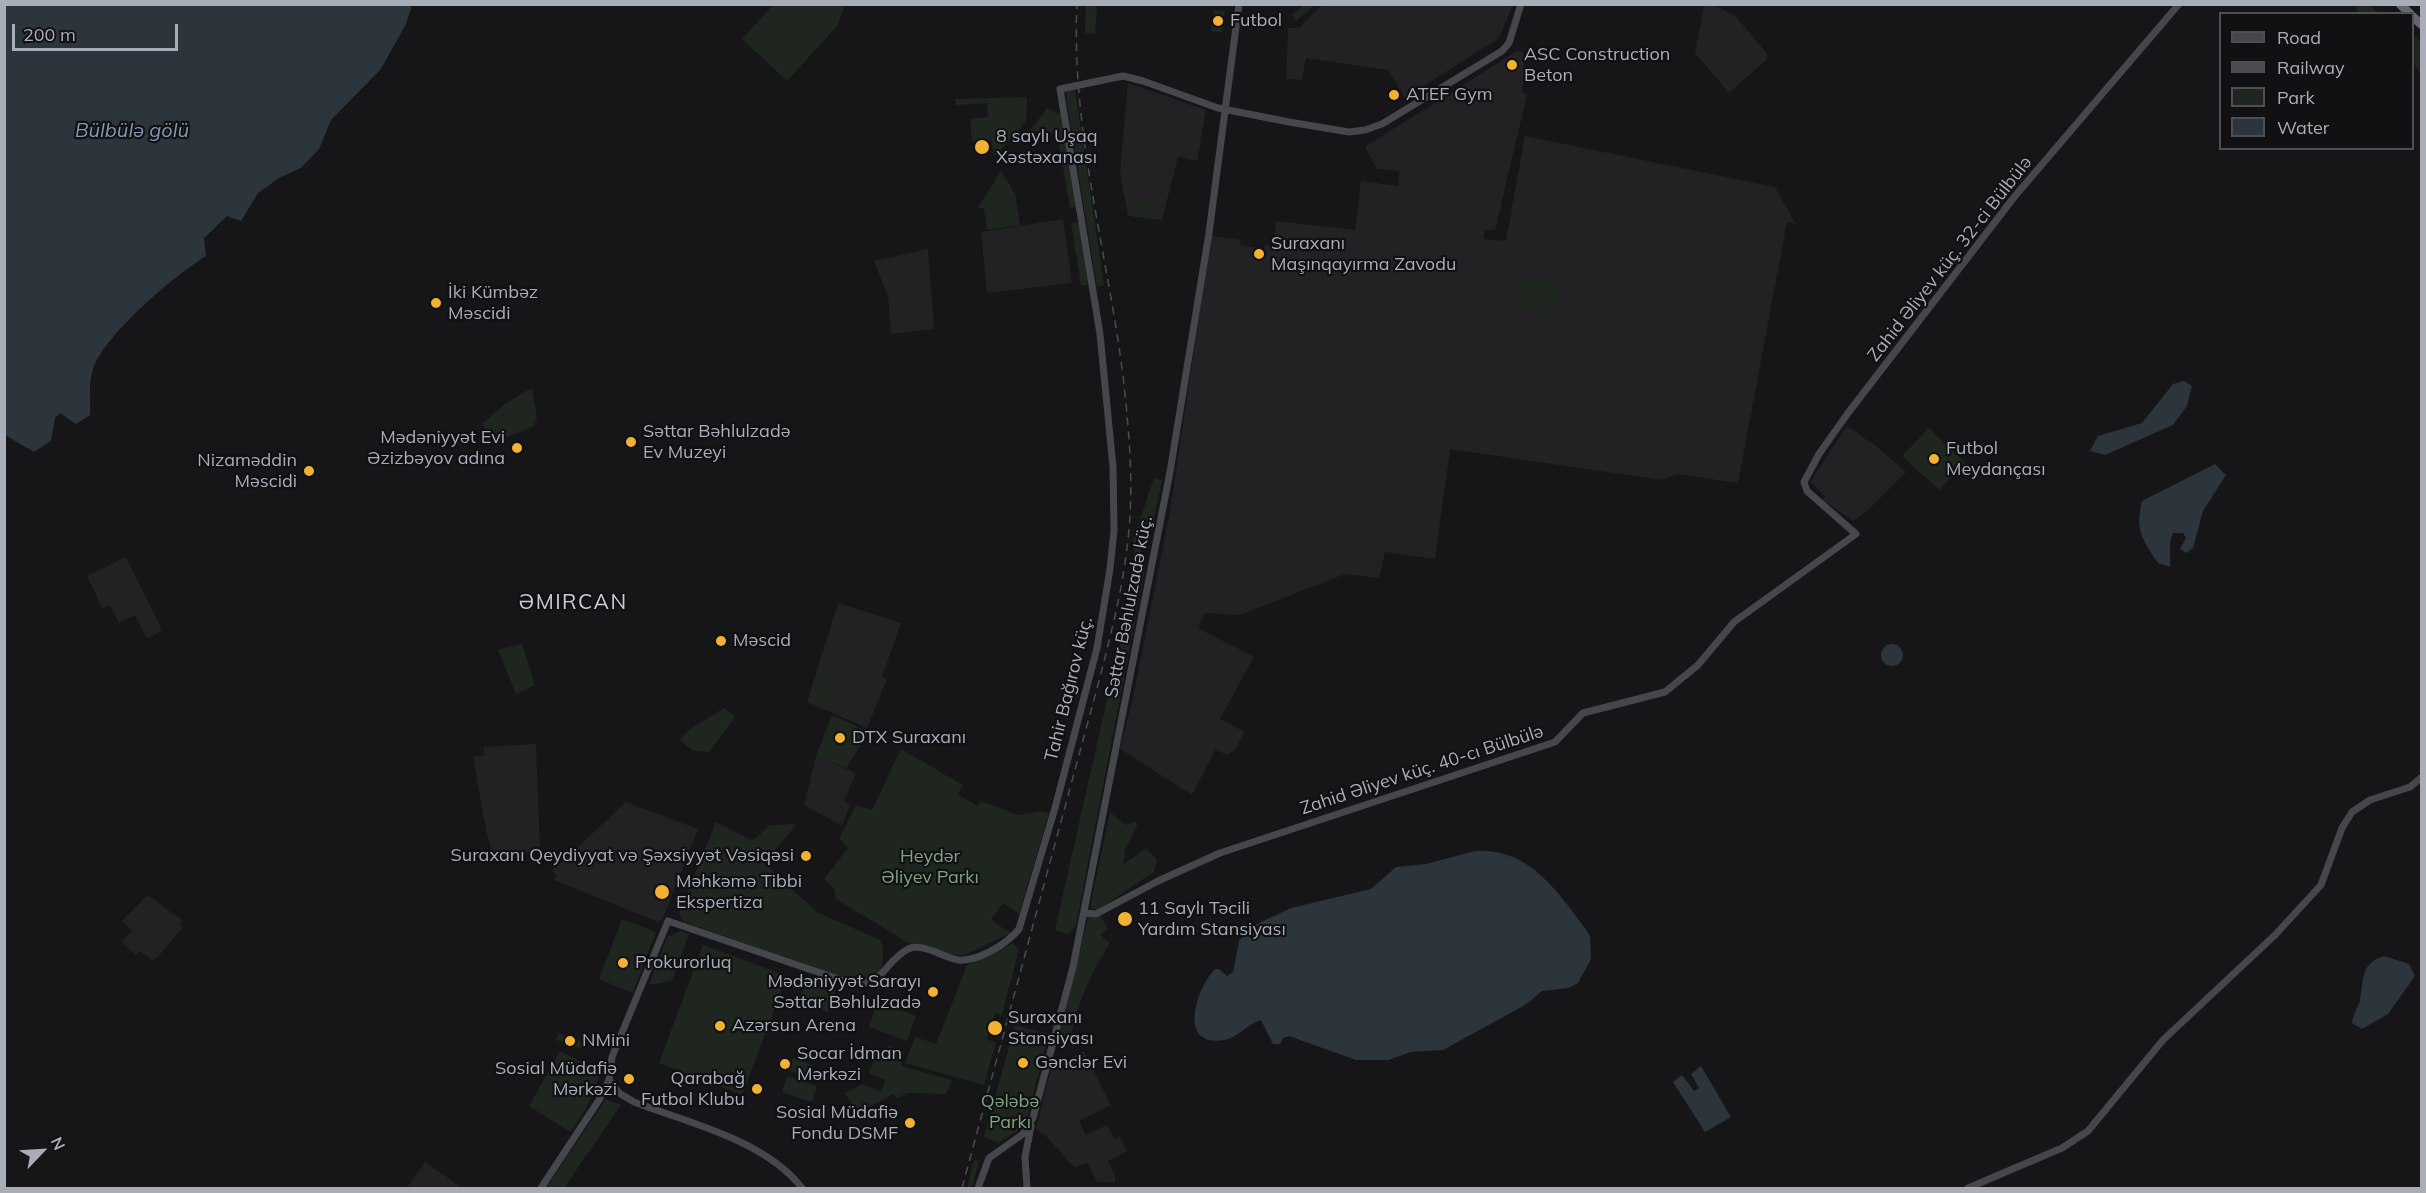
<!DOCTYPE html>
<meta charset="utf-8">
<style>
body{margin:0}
#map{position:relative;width:2426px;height:1193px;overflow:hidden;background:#161618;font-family:Mulish,sans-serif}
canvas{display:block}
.frame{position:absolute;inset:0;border:6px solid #a8adb8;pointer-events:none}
.legend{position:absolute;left:2219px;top:12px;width:195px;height:138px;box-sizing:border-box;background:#111113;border:2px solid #4d4f55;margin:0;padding:8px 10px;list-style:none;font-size:18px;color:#a8adb8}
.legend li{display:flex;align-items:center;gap:12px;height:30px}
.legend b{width:30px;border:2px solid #4d4f55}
.north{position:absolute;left:12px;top:1121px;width:60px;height:60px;-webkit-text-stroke:4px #111113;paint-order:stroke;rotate:65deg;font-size:16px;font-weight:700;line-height:24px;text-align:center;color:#a8adb8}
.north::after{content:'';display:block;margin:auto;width:21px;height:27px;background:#a8adb8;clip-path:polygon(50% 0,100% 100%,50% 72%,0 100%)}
.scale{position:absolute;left:12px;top:24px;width:166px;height:27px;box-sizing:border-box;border:3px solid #a8adb8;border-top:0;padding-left:8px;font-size:18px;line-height:21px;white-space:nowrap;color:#a8adb8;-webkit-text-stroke:4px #111113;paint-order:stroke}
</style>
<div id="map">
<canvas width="2426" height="1193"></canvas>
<div class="frame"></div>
<ul class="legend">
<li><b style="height:8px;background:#45474d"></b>Road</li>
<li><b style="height:8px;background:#4a4c52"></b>Railway</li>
<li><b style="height:16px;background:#1e261f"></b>Park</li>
<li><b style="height:16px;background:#2c353c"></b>Water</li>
</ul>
<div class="north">N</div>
<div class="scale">200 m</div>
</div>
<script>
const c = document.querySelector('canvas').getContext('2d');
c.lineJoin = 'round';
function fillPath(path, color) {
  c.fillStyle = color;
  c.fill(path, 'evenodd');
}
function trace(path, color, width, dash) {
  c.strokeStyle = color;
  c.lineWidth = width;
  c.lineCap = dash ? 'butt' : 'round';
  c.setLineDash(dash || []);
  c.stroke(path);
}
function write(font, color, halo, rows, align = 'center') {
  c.font = font + ' Mulish,sans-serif';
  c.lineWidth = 4.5;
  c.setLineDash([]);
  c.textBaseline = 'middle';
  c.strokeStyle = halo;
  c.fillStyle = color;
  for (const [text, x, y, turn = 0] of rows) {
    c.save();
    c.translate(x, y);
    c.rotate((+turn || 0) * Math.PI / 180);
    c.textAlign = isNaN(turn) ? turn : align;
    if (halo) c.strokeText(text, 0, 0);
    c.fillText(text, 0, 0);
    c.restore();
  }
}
fillPath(new Path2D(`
 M 1323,4 L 1513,4 L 1513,5 L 1499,38 L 1405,98 L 1388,70 L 1306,58 L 1302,80 L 1286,79 L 1288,28 L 1299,28 Z
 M 1704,5 L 1714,5 L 1735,16 L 1767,53 L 1767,59 L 1729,93 L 1695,53 Z
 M 1517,51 L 1523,53 L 1525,71 L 1522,91 L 1527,95 L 1495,230 L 1484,230 L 1484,239 L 1506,241 L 1525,136 L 1775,187 L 1795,223 L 1787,222 L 1738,483 L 1677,474 L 1662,480 L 1450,449 L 1435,559 L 1385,552 L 1379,578 L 1345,574 L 1240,615 L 1205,613 L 1198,628 L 1254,657 L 1220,719 L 1245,732 L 1235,750 L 1227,755 L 1215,750 L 1192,795 L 1120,749 L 1133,698 L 1170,511 L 1211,236 L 1241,240 L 1240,245 L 1264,249 L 1265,245 L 1273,246 L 1276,221 L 1355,230 L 1361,181 L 1398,186 L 1399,171 L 1377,169 L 1365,147 Z
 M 1128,83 L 1206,110 L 1197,161 L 1178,157 L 1162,220 L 1128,216 L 1120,172 Z
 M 1063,219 L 1072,283 L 987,293 L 981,232 Z
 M 928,249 L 934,329 L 891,334 L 888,296 L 874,261 Z
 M 1847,426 L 1876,446 L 1906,472 L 1867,511 L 1853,521 L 1823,500 L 1825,496 L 1810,482 Z
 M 126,557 L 162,630 L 147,639 L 135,615 L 119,623 L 110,605 L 102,608 L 87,576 Z
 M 838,603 L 901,623 L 882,677 L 887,679 L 867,728 L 807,702 Z
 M 536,744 L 540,849 L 503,859 L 492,850 L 487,835 L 473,757 L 485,755 L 483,747 Z
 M 816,756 L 856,773 L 844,801 L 850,805 L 842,826 L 804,805 Z
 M 626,802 L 698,829 L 663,918 L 658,922 L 554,880 L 557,876 L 552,871 Z
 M 148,895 L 182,920 L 180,923 L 183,927 L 158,957 L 152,960 L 140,951 L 136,955 L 121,942 L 132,931 L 122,921 Z
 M 1084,1051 L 1111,1105 L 1079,1121 L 1086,1135 L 1107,1125 L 1115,1139 L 1120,1137 L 1127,1151 L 1108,1161 L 1115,1176 L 1115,1182 L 1097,1182 L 1087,1163 L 1076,1167 L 1070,1163 L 1047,1137 L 1036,1129 L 1051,1069 Z
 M 425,1162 L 462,1188 L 407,1188 Z`), '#222225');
fillPath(new Path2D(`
 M 840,4 L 844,7 L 837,26 L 787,81 L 742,39 L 773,5 Z
 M 1086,5 L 1097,5 L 1095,34 L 1085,33 Z
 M 1304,5 L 1315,5 L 1296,21 L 1292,15 Z
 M 2354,5 L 2369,5 L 2378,13 L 2359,13 Z
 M 1214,10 L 1225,11 L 1222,33 L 1211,31 Z
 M 2412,34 L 2421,42 L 2421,74 L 2413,62 Z
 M 1075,89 L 1104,285 L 1097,287 L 1067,103 L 1066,90 Z
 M 1027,97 L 1026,121 L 997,155 L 994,155 L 991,140 L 972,141 L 970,119 L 988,117 L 987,103 L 956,105 L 955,99 Z
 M 1047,108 L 1061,115 L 1076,207 L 1070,208 L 1057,133 L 1030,131 Z
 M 1001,171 L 1015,194 L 1020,225 L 987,230 L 984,208 L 977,209 Z
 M 1132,201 L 1161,205 L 1159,217 L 1131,214 Z
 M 1079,222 L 1088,285 L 1081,286 L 1071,223 Z
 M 1539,276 L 1554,281 L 1558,285 L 1555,307 L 1551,311 L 1529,311 C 1518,303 1516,294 1522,282 Z
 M 532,388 L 537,418 L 534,426 L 495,442 L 482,424 L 506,403 Z
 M 1929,428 L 1965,463 L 1939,490 L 1902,456 Z
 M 1154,478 L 1162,480 L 1150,537 L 1143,539 L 1140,560 L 1146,564 L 1076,925 L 1069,934 L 1055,930 L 1136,571 L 1133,540 Z
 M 522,644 L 535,685 L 516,694 L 498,650 Z
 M 820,673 L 834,678 L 826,704 L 811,699 Z
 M 724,708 L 735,717 L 709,752 L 693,751 L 680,740 L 689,730 Z
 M 832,715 L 869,732 L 846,768 L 816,756 Z
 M 901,749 L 963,785 L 958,795 L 978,806 L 981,801 L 1018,815 L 1043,811 L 1049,813 L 1019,914 L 1003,903 L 991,920 L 1011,933 L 964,955 L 949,954 L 907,942 L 836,899 L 834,888 L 824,879 L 848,848 L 839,838 L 856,805 L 872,810 Z
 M 1110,812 L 1126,825 L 1136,821 L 1137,826 L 1125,850 L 1123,865 L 1146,848 L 1157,860 L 1154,872 L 1097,910 L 1090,908 Z
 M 716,822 L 751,840 L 756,838 L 770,825 L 797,824 L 764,863 L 817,912 L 880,940 C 887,952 883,980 866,981 C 859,982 852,980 846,979 L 684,922 L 679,913 Z
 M 1100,915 L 1108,929 L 1100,935 L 1110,943 C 1089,977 1078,1002 1070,1041 L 1057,1046 L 1088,917 Z
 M 622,919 L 656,932 L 633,993 L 599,979 Z
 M 681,931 L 689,934 L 672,981 L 649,985 L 667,937 Z
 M 1013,943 L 1019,949 L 1002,1015 L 995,1013 L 987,1039 L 996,1043 L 984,1085 L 905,1063 L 915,1037 L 936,1044 L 967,965 Z
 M 703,945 L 787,976 L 742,1095 L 659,1063 Z
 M 806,980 L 835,990 L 828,1012 L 798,1003 Z
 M 877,1002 L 916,1016 L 907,1041 L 869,1027 Z
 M 1015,1025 L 1049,1034 L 1025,1126 L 998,1143 L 984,1137 Z
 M 559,1033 L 584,1042 L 581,1049 L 556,1040 Z
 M 889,1046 L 904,1052 L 901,1066 L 952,1080 L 946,1094 L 908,1093 L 896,1098 L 894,1094 L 857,1113 L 845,1093 L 862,1084 L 881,1092 L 885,1080 L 869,1073 L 876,1055 Z
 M 560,1051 L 601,1072 L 586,1109 L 570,1132 L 529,1106 Z
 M 793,1058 L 813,1065 L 809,1077 L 789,1071 Z
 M 787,1076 L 817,1086 L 812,1102 L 782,1092 Z
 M 606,1099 L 621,1105 L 564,1188 L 546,1188 Z
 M 974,1160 L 979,1161 L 972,1188 L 967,1188 Z`), '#1e261f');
fillPath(new Path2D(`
 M 4,5 L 412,5 L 406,24 L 381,69 L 331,120 L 319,149 L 301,168 L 279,178 L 258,193 L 241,221 L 227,216 L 204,238 L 206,256 C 174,276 105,334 93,369 C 88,383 91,400 90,415 L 76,424 L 60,413 L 55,418 L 51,441 L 34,452 L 5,435 Z
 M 2184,381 L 2192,386 L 2187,406 L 2173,425 L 2105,455 L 2090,451 L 2098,436 L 2142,423 L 2173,384 Z
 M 2215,464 L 2226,475 L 2203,511 L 2193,548 L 2186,553 L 2180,549 L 2186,538 L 2183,533 L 2173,533 L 2170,542 L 2170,567 L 2158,563 C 2142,539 2135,530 2142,501 Z
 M1881 655a11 11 0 1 1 22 0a11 11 0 1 1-22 0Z
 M 1475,851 C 1529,848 1555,889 1585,928 L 1590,936 L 1591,959 L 1578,983 L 1569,988 L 1542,991 L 1525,1005 L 1443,1050 L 1411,1052 L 1388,1060 L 1356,1060 L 1289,1036 L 1283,1038 L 1280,1044 L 1273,1044 L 1261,1020 C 1247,1024 1238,1038 1224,1040 C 1177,1048 1196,988 1215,969 L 1219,969 L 1227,976 L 1233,972 L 1239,941 L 1253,926 L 1291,908 L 1371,889 L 1396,867 L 1426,864 Z
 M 2384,956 L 2409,964 L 2415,976 L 2388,1014 L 2362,1029 L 2352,1023 C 2353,1014 2358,1008 2360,1000 C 2364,980 2360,963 2384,956 Z
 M 1701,1066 L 1731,1117 L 1705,1132 L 1673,1082 L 1682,1075 L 1694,1091 L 1699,1088 L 1691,1074 Z`), '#2c353c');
trace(new Path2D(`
 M 1085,913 L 1096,914 L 1158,881 L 1220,853 L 1555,742 L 1583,713 L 1665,692 L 1698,665 L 1734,622 L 1856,534 L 1807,491 L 1804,482 L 1819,454 L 1848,413 L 2015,196 L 2179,4
 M 609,1080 L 619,1093 L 634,1102 C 689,1123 765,1140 802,1188
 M 541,1188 L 599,1100 L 609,1080 L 612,1057 L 668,921 L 847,982 C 883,991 882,963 908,949 C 922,942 944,958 958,960 C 977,962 1007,944 1019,929 L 1055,808 L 1097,648 L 1110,569 L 1114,530 L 1113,467 L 1100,334 L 1060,89 L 1123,76 L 1143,81 L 1218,108 L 1289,122 L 1349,132 L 1365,130 L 1382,124 L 1502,51 L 1509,43 L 1521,4
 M 978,1188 L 989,1158 L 1023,1134 L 1033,1118 L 1073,967 L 1170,472 L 1209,233 L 1239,4
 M 1027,1188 L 1025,1157 L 1031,1126
 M 1968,1188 L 2062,1148 L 2088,1131 L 2163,1040 L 2275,935 L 2321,885 L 2342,828 L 2352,812 L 2370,800 L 2410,787 L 2422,777`), '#45474d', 7);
trace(new Path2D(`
 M 2400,4 L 2410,14
 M 2412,16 L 2422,25`), '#63666e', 9);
trace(new Path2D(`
 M 962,1188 L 1099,681 C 1110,637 1122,593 1127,547 C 1133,504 1131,459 1127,415 C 1116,279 1070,142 1077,4`), '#4a4c52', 1.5, [8, 6]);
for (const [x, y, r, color] of [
 [1218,21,6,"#f2b134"],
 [1512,65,6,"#f2b134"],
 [1394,95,6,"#f2b134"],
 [982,147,8,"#f2b134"],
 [1259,254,6,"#f2b134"],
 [436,303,6,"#f2b134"],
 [631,442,6,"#f2b134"],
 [517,448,6,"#f2b134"],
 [1934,459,6,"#f2b134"],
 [309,471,6,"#f2b134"],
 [721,641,6,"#f2b134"],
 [840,738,6,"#f2b134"],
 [806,856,6,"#f2b134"],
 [662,892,8,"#f2b134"],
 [1125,919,8,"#f2b134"],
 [623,963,6,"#f2b134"],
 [933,992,6,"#f2b134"],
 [720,1026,6,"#f2b134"],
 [995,1028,8,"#f2b134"],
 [570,1041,6,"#f2b134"],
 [1023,1063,6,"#f2b134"],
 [785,1064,6,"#f2b134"],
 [629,1079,6,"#f2b134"],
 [757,1089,6,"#f2b134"],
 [910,1123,6,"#f2b134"]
]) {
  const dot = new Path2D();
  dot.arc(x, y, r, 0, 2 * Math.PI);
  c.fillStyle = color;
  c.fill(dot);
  trace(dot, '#111113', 2);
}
write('18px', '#a8adb8', '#111113', [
 ["Futbol",1230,21],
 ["ASC Construction",1524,55],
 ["Beton",1524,76],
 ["ATEF Gym",1406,95],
 ["8 saylı Uşaq",996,137],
 ["Xəstəxanası",996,158],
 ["Suraxanı",1271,244],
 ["Maşınqayırma Zavodu",1271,265],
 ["İki Kümbəz",448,293],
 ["Məscidi",448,314],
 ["Səttar Bəhlulzadə",643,432],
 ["Ev Muzeyi",643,453],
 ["Mədəniyyət Evi",505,438,"right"],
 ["Əzizbəyov adına",505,459,"right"],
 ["Futbol",1946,449],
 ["Meydançası",1946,470],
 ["Nizaməddin",297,461,"right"],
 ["Məscidi",297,482,"right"],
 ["Məscid",733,641],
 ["DTX Suraxanı",852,738],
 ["Suraxanı Qeydiyyat və Şəxsiyyət Vəsiqəsi",794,856,"right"],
 ["Məhkəmə Tibbi",676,882],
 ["Ekspertiza",676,903],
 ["11 Saylı Təcili",1138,909],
 ["Yardım Stansiyası",1138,930],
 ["Prokurorluq",635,963],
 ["Mədəniyyət Sarayı",921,982,"right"],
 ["Səttar Bəhlulzadə",921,1003,"right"],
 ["Suraxanı",1008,1018],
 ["Stansiyası",1008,1039],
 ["Azərsun Arena",732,1026],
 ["NMini",582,1041],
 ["Socar İdman",797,1054],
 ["Mərkəzi",797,1075],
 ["Gənclər Evi",1035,1063],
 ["Sosial Müdafiə",617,1069,"right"],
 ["Mərkəzi",617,1090,"right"],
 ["Qarabağ",745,1079,"right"],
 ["Futbol Klubu",745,1100,"right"],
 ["Sosial Müdafiə",898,1113,"right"],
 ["Fondu DSMF",898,1134,"right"]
], 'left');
write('18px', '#a8adb8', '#111113', [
 ["Zahid Əliyev küç. 32-ci Bülbülə",1950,259,-52],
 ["Səttar Bəhlulzadə küç.",1129,607,-79],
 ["Tahir Bağırov küç.",1069,689,-76],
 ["Zahid Əliyev küç. 40-cı Bülbülə",1422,770,-18]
]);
write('18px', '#7fa381', '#111113', [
 ["Heydər",930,857],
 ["Əliyev Parkı",930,878],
 ["Qələbə",1010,1102],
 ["Parkı",1010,1123]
]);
write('italic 20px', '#7f9bb3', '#111113', [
 ["Bülbülə gölü",132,131]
]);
c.letterSpacing = '1.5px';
write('21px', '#c9ccd4', '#111113', [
 ["ƏMIRCAN",573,603]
]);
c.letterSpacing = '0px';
</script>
